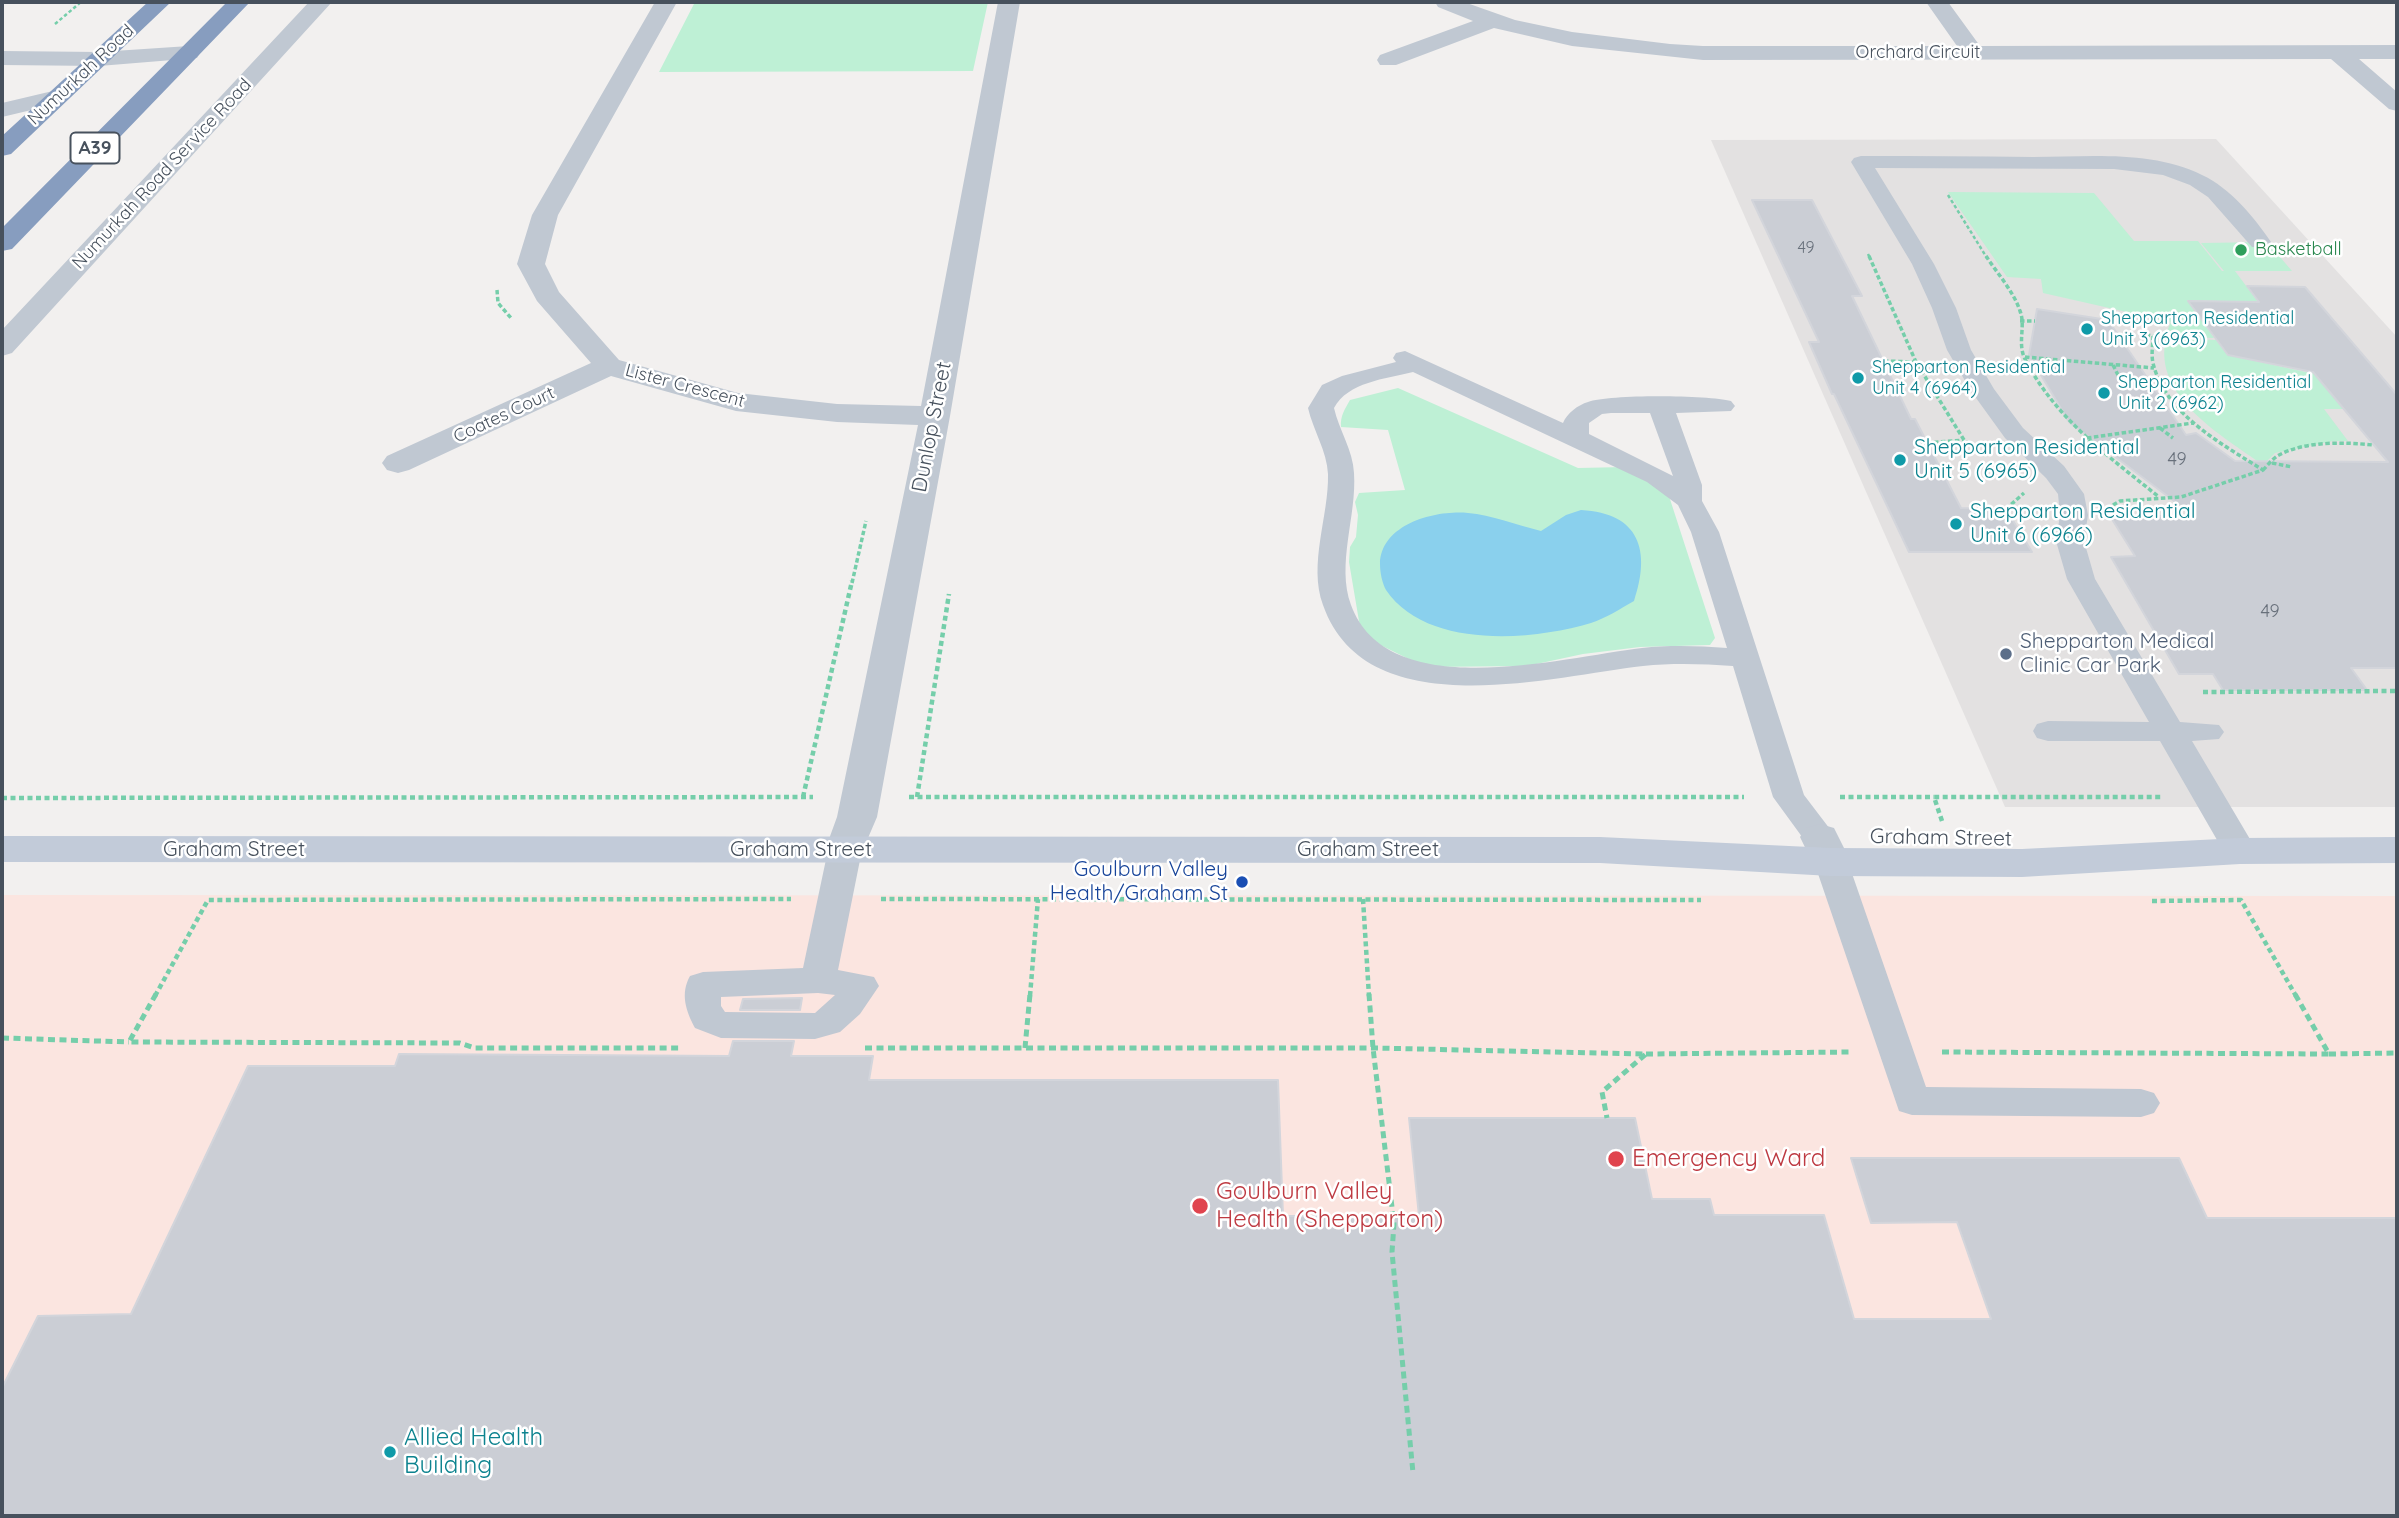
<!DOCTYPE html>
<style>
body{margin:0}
#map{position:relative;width:2399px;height:1518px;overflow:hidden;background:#f2f0ef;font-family:Quicksand,sans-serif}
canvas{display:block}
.frame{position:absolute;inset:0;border:4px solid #47515d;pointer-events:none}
</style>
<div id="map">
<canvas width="2399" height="1518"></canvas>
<div class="frame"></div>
</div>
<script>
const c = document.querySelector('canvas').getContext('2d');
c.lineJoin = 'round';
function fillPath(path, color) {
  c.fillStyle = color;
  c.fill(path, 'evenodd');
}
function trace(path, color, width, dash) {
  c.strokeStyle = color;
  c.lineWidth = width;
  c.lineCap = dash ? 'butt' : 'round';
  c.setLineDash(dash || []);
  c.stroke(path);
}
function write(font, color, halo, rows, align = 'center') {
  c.font = font + ' Quicksand,sans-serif';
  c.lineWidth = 5;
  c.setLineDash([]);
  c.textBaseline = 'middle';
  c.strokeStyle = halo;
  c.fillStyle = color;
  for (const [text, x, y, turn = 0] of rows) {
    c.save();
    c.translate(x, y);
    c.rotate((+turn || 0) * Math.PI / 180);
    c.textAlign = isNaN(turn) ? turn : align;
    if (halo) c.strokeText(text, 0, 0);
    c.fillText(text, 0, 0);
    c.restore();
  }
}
fillPath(new Path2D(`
 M 2216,139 L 2397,337 L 2397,807 L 2005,807 L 1711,140 Z`), '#e3e1e1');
fillPath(new Path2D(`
 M 2,895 L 2397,896 L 2397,1516 L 2,1516 Z`), '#fbe5e0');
fillPath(new Path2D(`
 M 695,2 L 988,2 L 973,71 L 659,72 Z
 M 1948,192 L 2094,193 L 2134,241 L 2198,241 L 2222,271 L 2224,271 L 2201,243 L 2267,242 L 2292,271 L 2235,271 L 2258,302 L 2187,300 L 2214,338 L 2165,336 L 2171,322 L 2043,293 L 2041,279 L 2007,277 Z
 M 2166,338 L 2216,340 L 2227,355 L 2324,376 L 2351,409 L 2324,409 L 2348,441 L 2333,441 L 2275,453 L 2263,465 C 2223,436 2152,397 2166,338 Z
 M 1398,388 L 1578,468 L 1625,467 L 1668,493 L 1715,638 L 1710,645 L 1640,647 L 1583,654 L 1527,666 L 1425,667 L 1368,639 L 1360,627 L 1349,562 L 1350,547 L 1356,537 L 1358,515 L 1355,502 L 1359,493 L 1405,490 L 1388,430 L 1341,427 C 1340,416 1345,409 1350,400 Z`), '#bef0d5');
fillPath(new Path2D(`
 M 1581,510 C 1640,513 1651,551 1634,601 C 1620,609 1606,618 1591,623 C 1531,641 1426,649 1386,590 C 1382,583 1380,572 1380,564 C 1381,524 1435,510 1468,513 C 1491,515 1517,525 1541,531 L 1566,515 Z`), '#8ad0ed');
const building = new Path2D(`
 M 1752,200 L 1812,200 L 1862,296 L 1852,296 L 1911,419 L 1915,419 L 1961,508 L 2006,509 L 2032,552 L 1909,552 L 1834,394 L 1832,394 L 1809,342 L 1819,342 Z
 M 2247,286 L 2305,287 L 2397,395 L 2397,668 L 2351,668 L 2367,690 L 2223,690 L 2213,674 L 2179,674 L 2111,557 L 2135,556 L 2110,516 L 2194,516 L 2069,422 L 2029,355 L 2037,309 L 2108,320 L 2186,435 L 2196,433 L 2235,461 L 2388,462 L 2313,372 L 2228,355 L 2188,301 L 2259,302 Z
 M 802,998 L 800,1010 L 740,1010 L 743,999 Z
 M 733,1041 L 794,1041 L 791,1056 L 873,1056 L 869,1080 L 1278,1080 L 1283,1216 L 1419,1216 L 1409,1118 L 1635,1118 L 1652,1199 L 1710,1199 L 1714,1215 L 1824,1215 L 1854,1319 L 1991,1319 L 1957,1222 L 1871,1223 L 1851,1158 L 2179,1158 L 2207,1218 L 2397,1218 L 2397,1516 L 2,1516 L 2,1388 L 38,1316 L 131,1314 L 248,1066 L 395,1066 L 399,1054 L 729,1056 Z`);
fillPath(building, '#cbced5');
trace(building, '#d3d5db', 2);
trace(new Path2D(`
 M 55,24 L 81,2
 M 1948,195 L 1987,258
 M 1868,254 L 1870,258`), '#75ceaa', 2.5, [3.5, 2.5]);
trace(new Path2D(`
 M 1869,256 L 1916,362 L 1964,440 L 1977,451
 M 1986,256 C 1997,273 2014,292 2020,311 C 2026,326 2017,343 2025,359 C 2055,418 2108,456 2159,497
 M 497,290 L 498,303 L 511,318
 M 2020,321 L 2035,321
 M 2025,357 L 2154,368
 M 1884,361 L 1916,362
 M 2113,365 L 2118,375
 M 2160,428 L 2173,438
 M 2087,438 L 2193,423
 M 1927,443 L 1964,440
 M 2272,463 L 2292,467
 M 2263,470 C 2268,465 2273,458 2279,455 C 2305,441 2345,442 2373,445
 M 2113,505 L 2120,501 L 2181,497 L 2263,470 C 2222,444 2165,414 2153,363 C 2151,354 2153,345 2153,336 L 2139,333
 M 2006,509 L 2024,493
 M 852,583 L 866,521`), '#75ceaa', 3.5, [4.5, 2.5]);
trace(new Path2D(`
 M 2203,692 L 2397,691
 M 803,797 L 852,581
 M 909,797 L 1744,797
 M 917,797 L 949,594
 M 1840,797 L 1934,797
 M 2,798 L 813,797
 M 1942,821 L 1934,797 L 2162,797
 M 881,899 L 1701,900
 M 1363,899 L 1369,996
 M 2152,901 L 2241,900 L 2296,996
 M 155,996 L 208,900 L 791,899
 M 1030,996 L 1038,899`), '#75ceaa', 4.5, [5, 3.5]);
trace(new Path2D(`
 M 156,994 L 129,1042 L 460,1043 L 475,1048 L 679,1048
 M 1369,994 L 1373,1048 L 1394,1224 L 1392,1252 L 1413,1473
 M 2,1038 L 129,1042
 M 865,1048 L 1373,1048 L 1646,1054 L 1602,1092 L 1607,1118
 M 1025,1048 L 1030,994
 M 1942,1052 L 2329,1054 L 2295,994
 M 1646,1054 L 1850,1052
 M 2329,1054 L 2397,1053`), '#75ceaa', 5, [7, 4.5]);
fillPath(new Path2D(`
 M 1861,156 C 1918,156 1976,156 2033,157 C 2088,157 2152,150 2202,175 C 2230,188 2254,217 2271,242 L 2268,247 L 2252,247 L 2208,197 L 2190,185 L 2163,175 L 2114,169 L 1875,168 L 1934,264 L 1956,308 L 1971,350 L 1994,389 L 2023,428 L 2064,466 L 2084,494 L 2088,515 L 2084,541 L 2095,579 L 2180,722 L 2219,725 L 2224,732 L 2219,739 L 2192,741 L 2257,851 L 2252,859 L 2240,862 L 2228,859 L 2160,741 L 2048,741 L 2037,738 L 2033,731 L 2037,724 L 2048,721 L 2149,722 L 2067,579 L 2056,541 L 2060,515 L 2058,494 L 2046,478 L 2005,438 L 1971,391 L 1947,350 L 1932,308 L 1912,264 L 1851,162 L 1854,158 Z
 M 1405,351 L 1563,423 C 1567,413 1578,405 1588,402 C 1609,394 1708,395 1731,401 L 1735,406 L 1731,411 L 1676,413 L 1702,485 L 1702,501 L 1719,532 L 1804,795 L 1836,837 L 1832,845 L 1820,848 L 1808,845 L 1773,797 L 1733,666 C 1703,664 1673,663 1643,666 C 1548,677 1366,727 1323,605 C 1308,564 1329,516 1328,474 C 1327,451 1313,430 1308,408 L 1322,385 L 1342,376 L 1396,362 L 1393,358 L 1396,353 ZM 1413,372 L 1647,482 L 1678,505 L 1691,532 L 1727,648 C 1699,646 1670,645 1642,648 C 1563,657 1388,706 1351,605 C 1336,564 1357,516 1354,473 C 1353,450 1339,430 1334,408 C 1348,382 1385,379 1413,372 ZM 1611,413 L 1650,413 L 1673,476 L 1589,434 L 1589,423 L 1602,414 Z
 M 845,839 L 857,842 L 862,850 L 838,970 L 874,977 L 879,986 L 860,1014 L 840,1032 L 815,1039 L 721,1038 L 695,1028 C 686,1011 680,994 690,976 L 703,972 L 803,968 L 828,850 L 833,842 ZM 818,993 L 835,995 L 815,1013 L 725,1012 L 721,1006 L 721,997 Z
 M 1831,851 L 1843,854 L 1848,862 L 1926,1087 L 2141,1089 L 2154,1093 L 2160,1103 L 2154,1113 L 2141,1117 L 1912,1115 L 1899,1111 L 1814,862 L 1819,854 Z`), '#c0c8d2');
fillPath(new Path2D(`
 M 309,2 L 332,2 L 12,353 L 2,356 L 2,330 Z
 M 655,2 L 677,2 L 558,215 L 545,264 L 559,292 L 619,360 L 738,393 L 837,404 L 921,406 L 998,2 L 1020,2 L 950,416 L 877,817 L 859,859 L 845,863 L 831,859 L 825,850 L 837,817 L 918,425 L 837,422 L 736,411 L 611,376 L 409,470 L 398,473 L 387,470 L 382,463 L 387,456 L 591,363 L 537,301 L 517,264 L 532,215 Z
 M 1435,2 L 1464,2 L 1515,20 L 1572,32 L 1670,44 L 1703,46 L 1957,46 L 1926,2 L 1948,2 L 1980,46 L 2397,45 L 2397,59 L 2359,59 L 2397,92 L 2397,111 L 2389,109 L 2331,59 L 1703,60 L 1572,46 L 1494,28 L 1396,65 L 1380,65 L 1377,60 L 1380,55 L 1473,21 L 1438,7 Z
 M 189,46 L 197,48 L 200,53 L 197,58 L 99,66 L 2,65 L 2,51 L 99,52 Z
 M 57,90 L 65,92 L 69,97 L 65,102 L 2,117 L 2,103 Z
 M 1820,824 L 1834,828 L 1851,862 L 1845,872 L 1831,876 L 1817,872 L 1800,837 L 1806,828 Z`), '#c0c8d2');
fillPath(new Path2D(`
 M 2,836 L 1600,837 L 1831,848 L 2022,849 L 2240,838 L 2397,837 L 2397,863 L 2240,864 L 2022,877 L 1831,876 L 1600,863 L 2,862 Z`), '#c2cbd9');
fillPath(new Path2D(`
 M 148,2 L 171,2 L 11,154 L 2,156 L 2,136 Z
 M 227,2 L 250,2 L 12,249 L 2,251 L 2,228 Z`), '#879dbf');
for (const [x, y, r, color] of [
 [2241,250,7,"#2e9e5b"],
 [2087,329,7,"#0f9aa8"],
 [1858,378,7,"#0f9aa8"],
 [2104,393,7,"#0f9aa8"],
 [1900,460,7,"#0f9aa8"],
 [1956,524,7,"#0f9aa8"],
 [2006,654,7,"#5c6f8a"],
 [1242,882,7,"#1a4fb4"],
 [1616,1159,9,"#e0444e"],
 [1200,1206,9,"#e0444e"],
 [390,1452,7,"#0f9aa8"]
]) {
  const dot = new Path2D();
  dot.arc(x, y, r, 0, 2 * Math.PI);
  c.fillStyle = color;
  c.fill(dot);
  trace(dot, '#fff', 2.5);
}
write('16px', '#68707b', null, [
 ["49",1806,248]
]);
write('18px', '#47515d', '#fff', [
 ["Orchard Circuit",1918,53],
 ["Numurkah Road",81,75,-43],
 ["Numurkah Road Service Road",162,174,-47],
 ["Lister Crescent",685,386,15],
 ["Coates Court",504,415,-25]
]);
write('18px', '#27864d', '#fff', [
 ["Basketball",2255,250]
], 'left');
write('18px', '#0d838f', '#fff', [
 ["Shepparton Residential",2101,319],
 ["Unit 3 (6963)",2101,340],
 ["Shepparton Residential",1872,368],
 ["Unit 4 (6964)",1872,389],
 ["Shepparton Residential",2118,383],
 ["Unit 2 (6962)",2118,404]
], 'left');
write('18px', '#68707b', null, [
 ["49",2177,460],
 ["49",2270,612]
]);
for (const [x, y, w] of [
 [95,148,49]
]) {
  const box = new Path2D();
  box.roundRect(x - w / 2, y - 15.5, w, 31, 5);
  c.fillStyle = '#fff';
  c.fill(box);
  trace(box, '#47515d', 2);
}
write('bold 19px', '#47515d', null, [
 ["A39",95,148]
]);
write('21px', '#47515d', '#fff', [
 ["Dunlop Street",932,427,-79],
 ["Graham Street",1941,838,1],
 ["Graham Street",234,850],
 ["Graham Street",801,850],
 ["Graham Street",1368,850]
]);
write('21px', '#0d838f', '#fff', [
 ["Shepparton Residential",1914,448],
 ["Unit 5 (6965)",1914,472],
 ["Shepparton Residential",1970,512],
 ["Unit 6 (6966)",1970,536]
], 'left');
write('21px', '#4e5e75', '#fff', [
 ["Shepparton Medical",2020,642],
 ["Clinic Car Park",2020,666]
], 'left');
write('21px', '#164399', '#fff', [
 ["Goulburn Valley",1228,870],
 ["Health/Graham St",1228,894]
], 'right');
write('24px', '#be3a42', '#fff', [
 ["Emergency Ward",1632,1159],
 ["Goulburn Valley",1216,1192],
 ["Health (Shepparton)",1216,1220]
], 'left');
write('24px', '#0d838f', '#fff', [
 ["Allied Health",404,1438],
 ["Building",404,1466]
], 'left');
</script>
